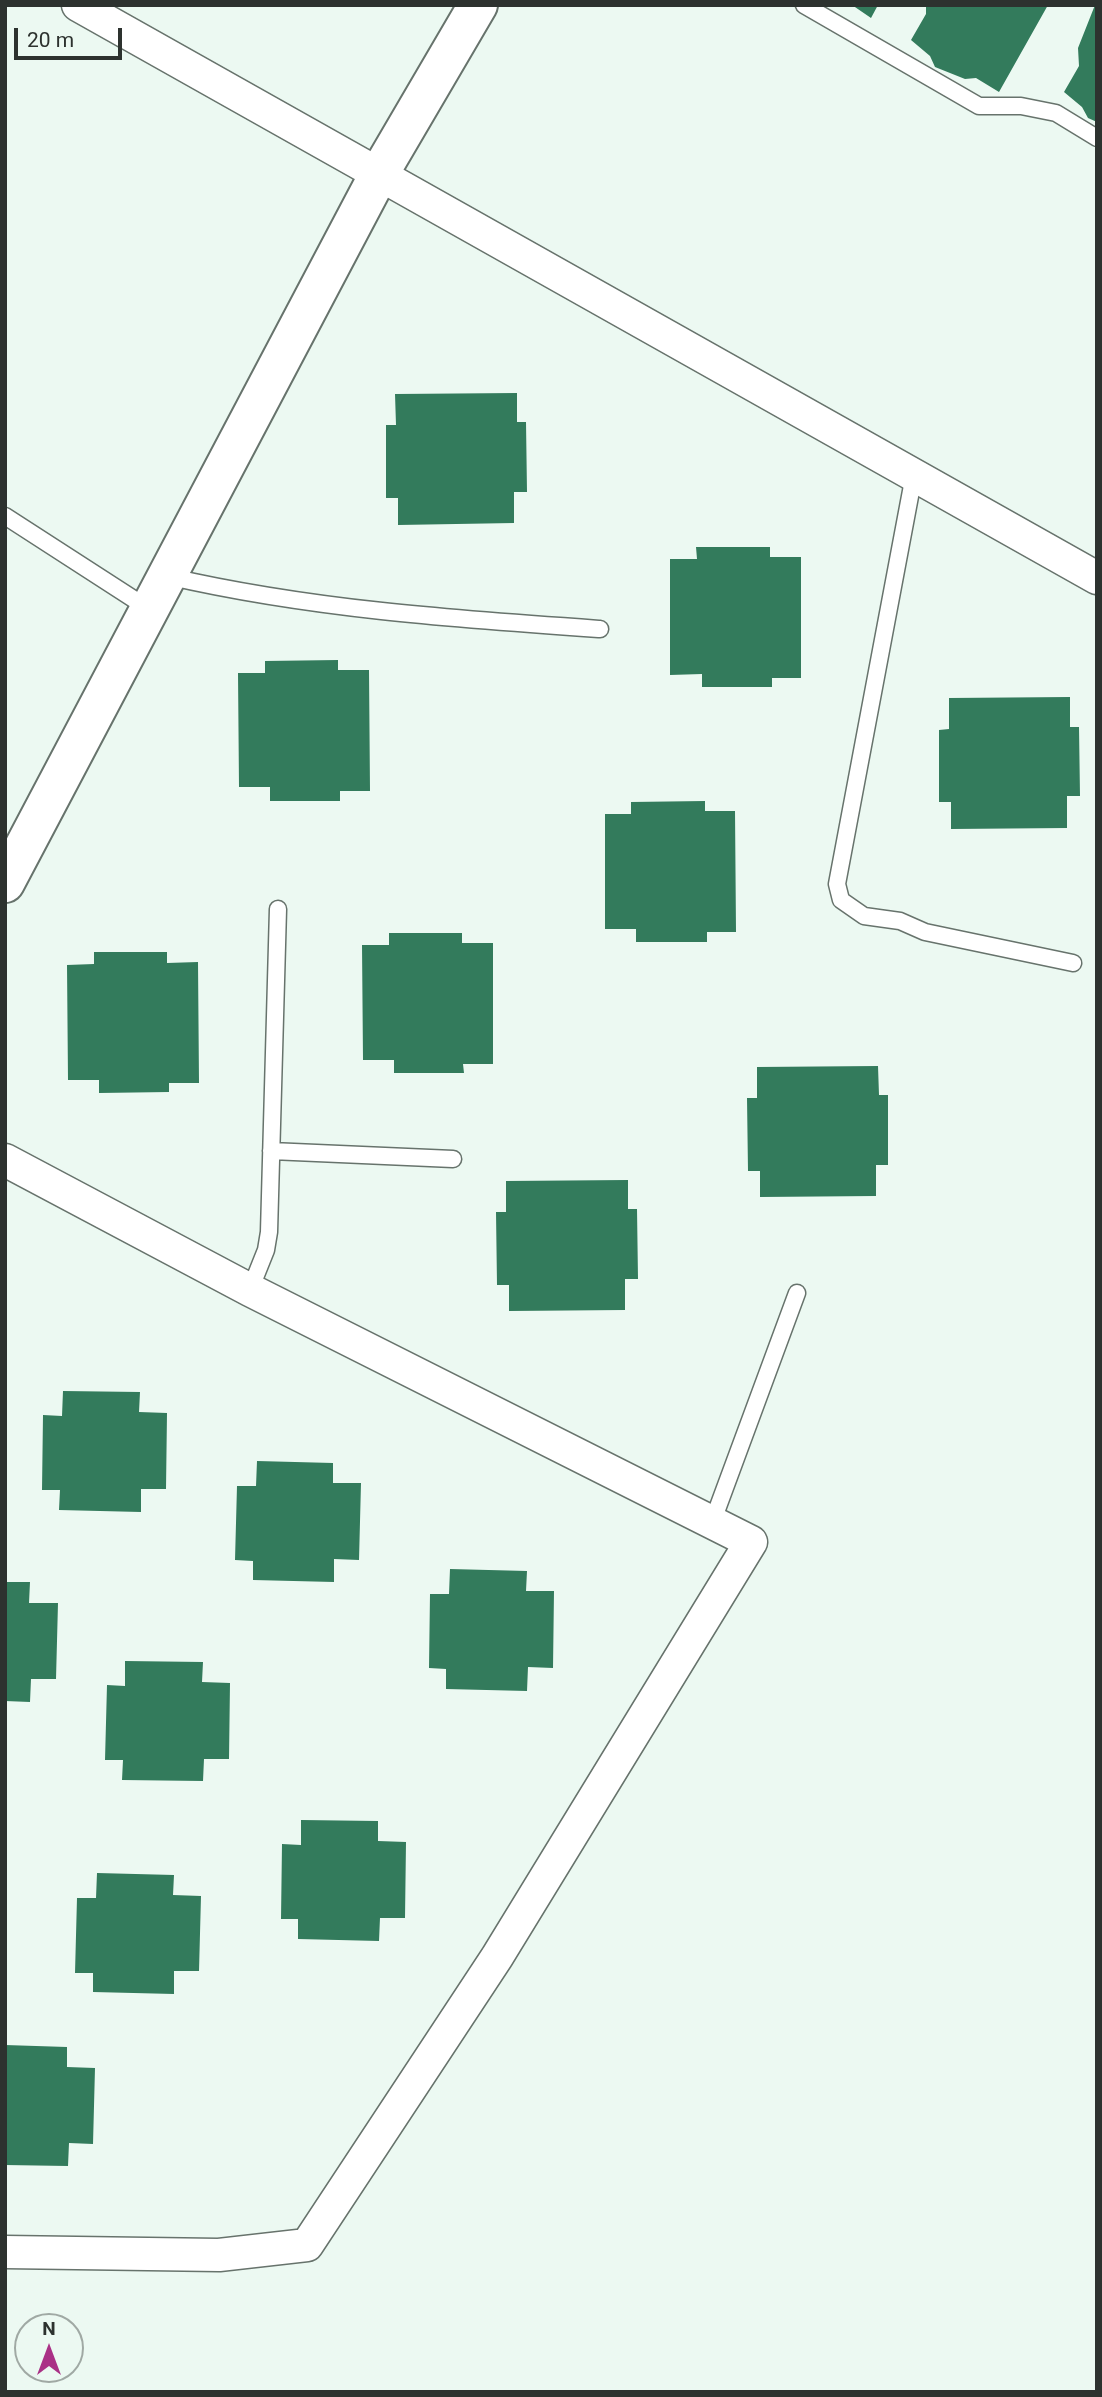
<!DOCTYPE html>
<style>
body{margin:0}
#map{position:relative;width:1102px;height:2397px;overflow:hidden;background:#ecf9f2;font-family:Roboto,sans-serif}
canvas{display:block}
.frame{position:absolute;inset:0;border:7px solid #2d322f;pointer-events:none}
.north{position:absolute;left:14px;top:2313px;width:70px;height:70px;box-sizing:border-box;background:#ecf9f2;border:2px solid #a0a9a4;border-radius:50%;rotate:0deg;font-size:19px;font-weight:700;line-height:28px;text-align:center;color:#2d322f}
.north::after{content:'';display:block;margin:auto;width:24px;height:32px;background:#aa3186;clip-path:polygon(50% 0,100% 100%,50% 72%,0 100%)}
.scale{position:absolute;left:14px;top:28px;width:108px;height:32px;box-sizing:border-box;border:4px solid #2d322f;border-top:0;padding-left:9px;font-size:21px;line-height:24px;white-space:nowrap;color:#2d322f;-webkit-text-stroke:5px #ecf9f2;paint-order:stroke}
</style>
<div id="map">
<canvas width="1102" height="2397"></canvas>
<div class="frame"></div>
<div class="north">N</div>
<div class="scale">20 m</div>
</div>
<script>
const c = document.querySelector('canvas').getContext('2d');
c.lineJoin = 'round';
function fillPath(path, color) {
  c.fillStyle = color;
  c.fill(path, 'evenodd');
}
function trace(path, color, width, dash) {
  c.strokeStyle = color;
  c.lineWidth = width;
  c.lineCap = dash ? 'butt' : 'round';
  c.setLineDash(dash || []);
  c.stroke(path);
}
fillPath(new Path2D(`
 M 852,5 L 878,5 L 871,18 Z
 M 926,5 L 1048,5 L 999,92 L 976,78 L 965,79 L 935,67 L 930,56 L 911,40 L 926,14 Z
 M 1095,5 L 1097,5 L 1097,122 L 1088,118 L 1082,107 L 1064,92 L 1079,66 L 1078,48 Z
 M 517,393 L 517,422 L 526,422 L 527,492 L 514,492 L 514,523 L 398,525 L 398,498 L 386,498 L 386,425 L 396,425 L 395,394 Z
 M 696,547 L 770,547 L 770,557 L 801,557 L 801,678 L 772,678 L 772,687 L 702,687 L 702,674 L 670,675 L 670,559 L 697,559 Z
 M 338,660 L 338,670 L 369,670 L 370,791 L 340,791 L 340,801 L 270,801 L 270,787 L 239,787 L 238,673 L 265,673 L 265,661 Z
 M 1070,697 L 1070,727 L 1079,727 L 1080,796 L 1067,796 L 1067,828 L 951,829 L 951,802 L 939,802 L 939,730 L 949,729 L 949,698 Z
 M 705,801 L 705,811 L 735,811 L 736,932 L 707,932 L 707,942 L 636,942 L 636,929 L 605,929 L 605,814 L 631,814 L 631,802 Z
 M 389,933 L 462,933 L 462,943 L 493,943 L 493,1064 L 463,1064 L 464,1073 L 394,1073 L 394,1060 L 363,1060 L 362,945 L 389,945 Z
 M 94,952 L 167,952 L 167,963 L 198,962 L 199,1083 L 169,1083 L 169,1092 L 99,1093 L 99,1080 L 68,1080 L 67,965 L 94,964 Z
 M 878,1066 L 879,1095 L 888,1095 L 888,1165 L 876,1165 L 876,1196 L 760,1197 L 760,1171 L 748,1171 L 747,1098 L 757,1098 L 757,1067 Z
 M 628,1180 L 628,1209 L 637,1209 L 638,1279 L 625,1279 L 625,1310 L 509,1311 L 509,1285 L 497,1285 L 496,1212 L 506,1212 L 506,1181 Z
 M 63,1391 L 140,1392 L 139,1412 L 167,1413 L 166,1489 L 141,1489 L 141,1512 L 59,1510 L 60,1490 L 42,1490 L 43,1415 L 62,1416 Z
 M 257,1461 L 333,1463 L 333,1483 L 361,1483 L 359,1560 L 334,1559 L 334,1582 L 253,1580 L 253,1561 L 235,1560 L 237,1486 L 256,1486 Z
 M 450,1569 L 527,1571 L 526,1591 L 554,1591 L 553,1668 L 528,1667 L 527,1691 L 446,1689 L 446,1669 L 429,1668 L 430,1594 L 449,1594 Z
 M 5,1582 L 30,1582 L 29,1603 L 58,1603 L 56,1679 L 31,1679 L 30,1702 L 5,1701 Z
 M 125,1661 L 203,1662 L 202,1682 L 230,1683 L 229,1759 L 204,1759 L 203,1781 L 122,1780 L 123,1760 L 105,1760 L 107,1685 L 125,1686 Z
 M 301,1820 L 378,1821 L 378,1841 L 406,1842 L 405,1918 L 380,1918 L 379,1941 L 298,1939 L 298,1919 L 281,1919 L 282,1844 L 301,1845 Z
 M 97,1873 L 174,1875 L 173,1895 L 201,1896 L 199,1971 L 174,1971 L 174,1994 L 93,1992 L 93,1973 L 75,1973 L 77,1898 L 96,1898 Z
 M 5,2045 L 67,2047 L 67,2067 L 95,2068 L 93,2144 L 69,2143 L 68,2166 L 5,2165 Z`), '#337b5c');
const service = new Path2D(`
 M 804,5 L 979,106 L 1021,106 L 1056,113 L 1097,138
 M 914,475 L 837,884 L 841,900 L 864,916 L 900,921 L 925,932 L 1073,963
 M 5,516 L 149,609
 M 167,576 C 309,609 455,619 600,629
 M 271,1151 L 453,1159
 M 250,1290 L 266,1250 L 269,1232 L 278,909
 M 712,1523 L 797,1293`);
const minor = new Path2D(`
 M 78,5 L 1097,578
 M 5,1160 L 250,1290 L 751,1542 L 497,1957 L 307,2245 L 219,2255 L 5,2252`);
const tertiary = new Path2D(`
 M 5,883 L 379,174 L 478,5`);
trace(service, '#67736c', 19);
trace(minor, '#67736c', 35);
trace(tertiary, '#67736c', 42);
trace(service, '#fff', 16);
trace(minor, '#fff', 32);
trace(tertiary, '#fff', 38);
</script>
